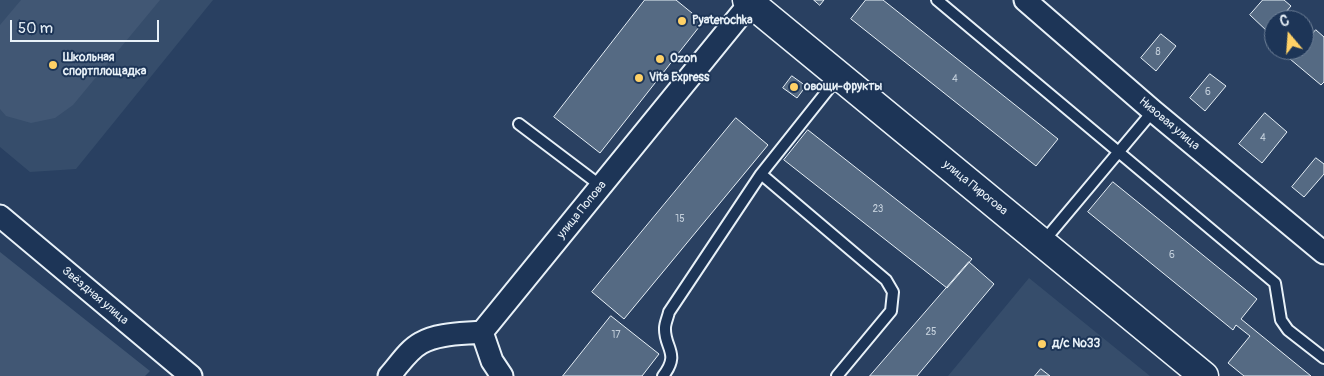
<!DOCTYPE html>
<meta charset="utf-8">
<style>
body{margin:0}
#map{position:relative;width:1324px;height:376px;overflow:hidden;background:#294061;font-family:Pangolin,sans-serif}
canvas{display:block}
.north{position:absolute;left:1264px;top:10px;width:50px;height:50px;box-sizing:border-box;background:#1d3557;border:1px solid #6e8097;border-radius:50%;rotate:342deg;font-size:14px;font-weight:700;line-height:20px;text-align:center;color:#e8f1f8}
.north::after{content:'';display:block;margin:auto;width:18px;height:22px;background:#ffd166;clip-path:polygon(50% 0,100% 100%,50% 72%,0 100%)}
.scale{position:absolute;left:10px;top:20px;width:149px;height:22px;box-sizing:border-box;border:2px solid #e8f1f8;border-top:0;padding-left:6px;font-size:15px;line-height:18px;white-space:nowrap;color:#e8f1f8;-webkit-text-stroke:4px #1d3557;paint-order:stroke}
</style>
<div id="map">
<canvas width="1324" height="376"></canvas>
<div class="north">С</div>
<div class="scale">50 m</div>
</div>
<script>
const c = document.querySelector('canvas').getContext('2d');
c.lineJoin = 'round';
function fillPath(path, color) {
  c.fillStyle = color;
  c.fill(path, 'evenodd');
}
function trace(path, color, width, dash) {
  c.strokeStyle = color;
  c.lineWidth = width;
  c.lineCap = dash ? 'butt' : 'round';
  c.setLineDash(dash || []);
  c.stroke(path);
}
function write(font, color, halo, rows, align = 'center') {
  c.font = font + ' Pangolin,sans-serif';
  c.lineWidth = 4;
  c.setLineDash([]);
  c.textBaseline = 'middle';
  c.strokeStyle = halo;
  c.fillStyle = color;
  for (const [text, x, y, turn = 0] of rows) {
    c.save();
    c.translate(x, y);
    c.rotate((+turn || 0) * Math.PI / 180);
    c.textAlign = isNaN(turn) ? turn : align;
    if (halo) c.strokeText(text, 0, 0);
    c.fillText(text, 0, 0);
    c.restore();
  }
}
fillPath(new Path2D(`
 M 0,0 L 213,0 L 76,169 L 30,172 L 0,147 Z
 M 1029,278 L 1150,376 L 948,376 Z`), '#364d6b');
fillPath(new Path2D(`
 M 21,0 L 160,0 L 73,105 L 55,118 L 31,123 L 6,116 L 0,109 L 0,25 Z
 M 0,252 L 150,371 L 145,376 L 0,376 Z`), '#415774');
const building = new Path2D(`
 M 645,0 L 676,0 L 703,22 L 600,153 L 554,117 Z
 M 814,0 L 824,0 L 820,5 Z
 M 866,0 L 883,0 L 1058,139 L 1036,166 L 851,19 Z
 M 1263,0 L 1284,0 L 1291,6 L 1279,20 L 1274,20 L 1274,25 L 1268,32 L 1250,15 Z
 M 1316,30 L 1324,37 L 1324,82 L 1321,85 L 1290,59 L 1298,50 L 1304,50 L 1304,43 Z
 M 1161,34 L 1176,46 L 1156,71 L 1141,58 Z
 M 1210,74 L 1226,86 L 1205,111 L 1190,98 Z
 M 792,76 L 806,86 L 797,98 L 783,88 Z
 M 1265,113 L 1287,132 L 1262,163 L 1239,144 Z
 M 736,118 L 768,145 L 624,319 L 592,292 Z
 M 808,130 L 972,259 L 947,288 L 784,160 Z
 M 1316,158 L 1324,164 L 1324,174 L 1304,197 L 1292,187 Z
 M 1113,182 L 1257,299 L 1241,319 L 1311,376 L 1244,376 L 1228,363 L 1250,336 L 1236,325 L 1233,330 L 1088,212 Z
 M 969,262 L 994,284 L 917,376 L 870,376 Z
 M 611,316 L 659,354 L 642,376 L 563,376 Z
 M 1041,369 L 1050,376 L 1035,376 Z`);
fillPath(building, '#556a83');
trace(building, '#e8f1f8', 1);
const lane = new Path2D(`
 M 937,0 L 1275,283 L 1281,320 L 1288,330 L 1324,358
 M 519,124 L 601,186
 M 761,174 L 886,280 L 893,292 L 891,311 L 837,376
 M 1043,242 L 1153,111
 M 663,376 C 681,353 664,348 665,328 C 665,323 668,317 669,312 L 761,174 L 839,76`);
const street = new Path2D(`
 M 1025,0 L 1153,111 L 1324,253
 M 0,216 L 191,376
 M 482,332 L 492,361 L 502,376
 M 389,376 C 399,365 408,350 421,343 C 438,333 464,334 482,332 L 750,3`);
const secondary = new Path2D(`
 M 747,0 L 1204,376`);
trace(lane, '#e8f1f8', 14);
trace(street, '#e8f1f8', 25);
trace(secondary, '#e8f1f8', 31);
trace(lane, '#1d3557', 10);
trace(street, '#1d3557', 21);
trace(secondary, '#1d3557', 28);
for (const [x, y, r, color] of [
 [682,21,5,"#ffd166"],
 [660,59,5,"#ffd166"],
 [53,65,5,"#ffd166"],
 [639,78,5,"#ffd166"],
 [794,87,5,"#ffd166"],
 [1042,344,5,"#ffd166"]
]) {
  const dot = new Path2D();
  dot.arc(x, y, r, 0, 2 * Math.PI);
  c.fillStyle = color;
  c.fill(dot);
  trace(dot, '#1d3557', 2);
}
write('10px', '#c3cfdb', null, [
 ["8",1158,52],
 ["4",955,79],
 ["6",1208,92],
 ["4",1263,138],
 ["23",878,209],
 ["15",680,219],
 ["6",1172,255],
 ["25",931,332],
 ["17",616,335]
]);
write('bold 12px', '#e8f1f8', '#1d3557', [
 ["Pyaterochka",692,21],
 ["Школьная",63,58],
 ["спортплощадка",63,72],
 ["Ozon",670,59],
 ["Vita Express",649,78],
 ["овощи-фрукты",804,87],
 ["д/с №33",1052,344]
], 'left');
write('12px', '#e8f1f8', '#1d3557', [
 ["Низовая улица",1169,124,40],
 ["улица Пирогова",975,188,39],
 ["улица Попова",582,210,-51],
 ["Звёздная улица",95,296,40]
]);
</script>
